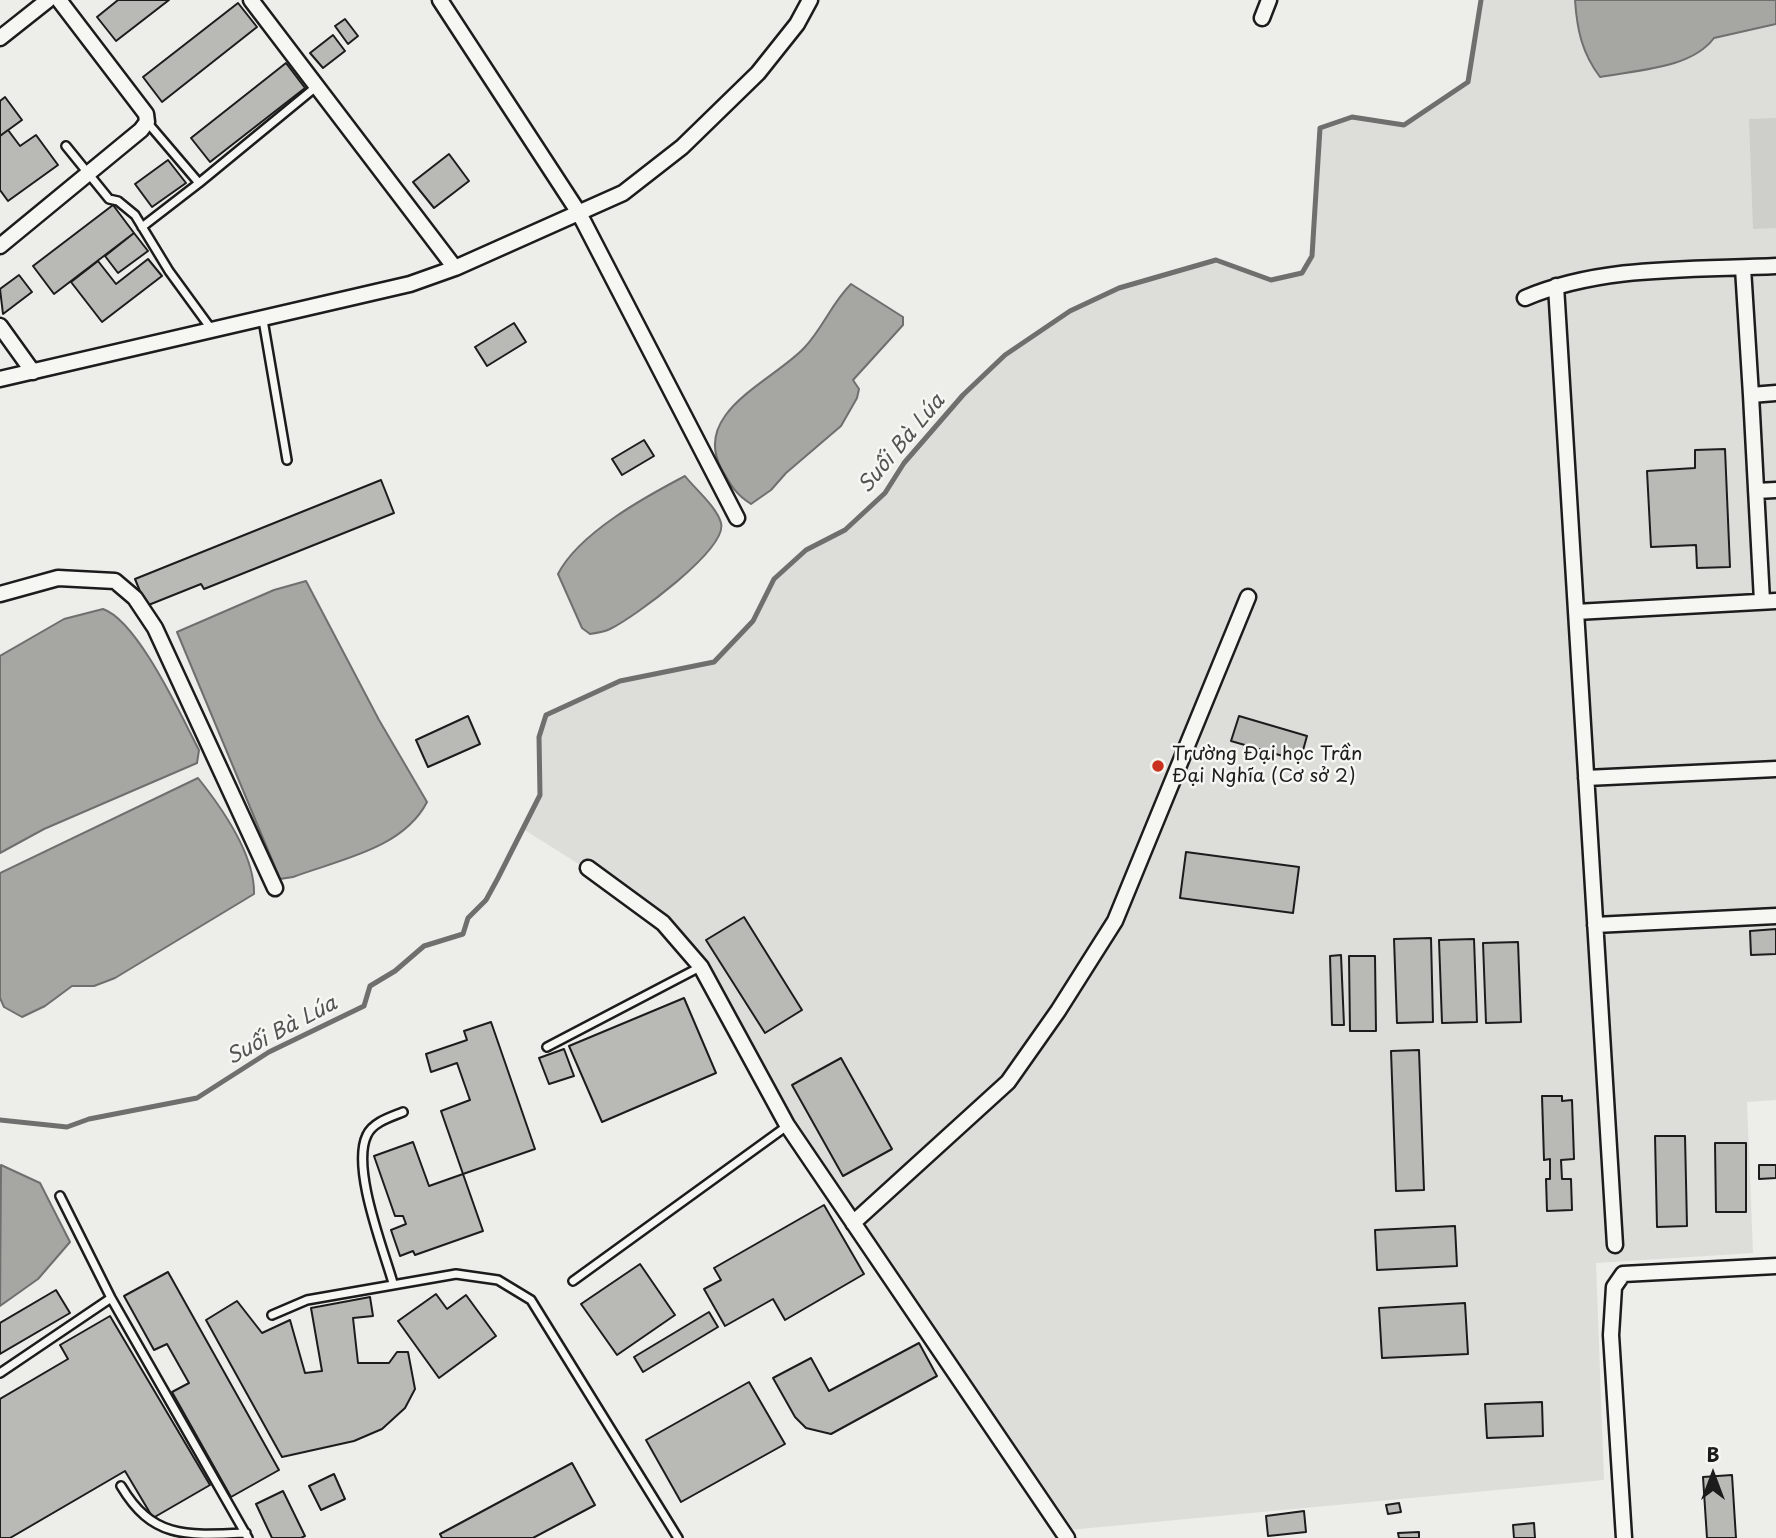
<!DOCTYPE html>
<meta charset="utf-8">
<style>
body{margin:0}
#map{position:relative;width:1776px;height:1538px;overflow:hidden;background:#edede9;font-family:"Playpen Sans",sans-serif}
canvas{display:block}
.north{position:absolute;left:1678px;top:1440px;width:70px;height:70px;-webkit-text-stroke:5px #f6f6f2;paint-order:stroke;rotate:0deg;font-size:19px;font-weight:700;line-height:28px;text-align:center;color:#1c1c1c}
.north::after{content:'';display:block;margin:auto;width:24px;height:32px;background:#1c1c1c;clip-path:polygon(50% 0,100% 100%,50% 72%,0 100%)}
</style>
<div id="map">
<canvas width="1776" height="1538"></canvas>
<div class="north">B</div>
</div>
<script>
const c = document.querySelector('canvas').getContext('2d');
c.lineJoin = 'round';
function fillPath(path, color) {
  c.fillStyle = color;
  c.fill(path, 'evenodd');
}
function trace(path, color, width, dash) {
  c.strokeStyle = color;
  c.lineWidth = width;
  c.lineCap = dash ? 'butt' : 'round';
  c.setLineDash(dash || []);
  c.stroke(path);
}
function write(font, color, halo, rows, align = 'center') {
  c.font = font + ' "Playpen Sans",sans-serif';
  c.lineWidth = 5;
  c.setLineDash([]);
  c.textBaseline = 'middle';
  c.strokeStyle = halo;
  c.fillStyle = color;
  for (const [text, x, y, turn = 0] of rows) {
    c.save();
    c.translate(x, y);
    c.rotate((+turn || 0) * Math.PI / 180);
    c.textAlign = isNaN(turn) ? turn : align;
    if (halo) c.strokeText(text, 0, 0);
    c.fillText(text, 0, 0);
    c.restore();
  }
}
fillPath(new Path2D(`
 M 1481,0 L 1776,0 L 1776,1100 L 1747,1102 L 1753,1253 L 1596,1263 L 1604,1480 L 1069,1530 L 793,1122 L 706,963 L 666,916 L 591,862 L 585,862 L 582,866 L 523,829 L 540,795 L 539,737 L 546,715 L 620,681 L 714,662 L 753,621 L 774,579 L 806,550 L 845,530 L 885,493 L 904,463 L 963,395 L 1005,355 L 1070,311 L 1119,288 L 1216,260 L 1271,280 L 1302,273 L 1312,256 L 1320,128 L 1352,117 L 1404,125 L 1468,83 Z`), '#ddddda');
fillPath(new Path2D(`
 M 1776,118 L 1776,228 L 1753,229 L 1749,119 Z`), '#cececb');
const water = new Path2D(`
 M 1575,0 L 1776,0 L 1776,24 L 1714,38 C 1691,69 1636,70 1600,77 C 1582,53 1577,30 1575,0 Z
 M 851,284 L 903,317 L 903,325 L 853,380 L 859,389 L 857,398 L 841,426 L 786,473 L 771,490 L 751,504 C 735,494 730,484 721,468 C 692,412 773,381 804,348 C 823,328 831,304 851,284 Z
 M 685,476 C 695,489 717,507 721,523 C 728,549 633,618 610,629 C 604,632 597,633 590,634 L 582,628 L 558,574 C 579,533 645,497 685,476 Z
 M 306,581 L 379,720 L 427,802 C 403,849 338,860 293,877 L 280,879 L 177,632 L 274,590 Z
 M 103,609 C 138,621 181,716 199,750 L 197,763 L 44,829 L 0,853 L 0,656 L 64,619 Z
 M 198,778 C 222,808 255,854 254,894 L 115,978 L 94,986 L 72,986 L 45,1006 L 22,1017 L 4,1007 L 0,998 L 0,873 Z
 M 1,1165 L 40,1183 L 70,1242 L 38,1279 L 0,1306 Z`);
fillPath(water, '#a6a6a3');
trace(water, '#6f6f6d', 2);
trace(new Path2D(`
 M 0,1120 L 67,1127 L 89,1119 L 197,1098 L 269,1052 L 364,1006 L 370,986 L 395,971 L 424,946 L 463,934 L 468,918 L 486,900 L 498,878 L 540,795 L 539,737 L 546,715 L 620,681 L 714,662 L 753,621 L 774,579 L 806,550 L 845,530 L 885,493 L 904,463 L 963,395 L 1005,355 L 1070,311 L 1119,288 L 1216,260 L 1271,280 L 1302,273 L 1312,256 L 1320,128 L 1352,117 L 1404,125 L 1468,82 L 1481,0`), '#6f6f6d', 5);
const building = new Path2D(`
 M 118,0 L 169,0 L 116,41 L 97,17 Z
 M 238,3 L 257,27 L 162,102 L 143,77 Z
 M 345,19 L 358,36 L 348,44 L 335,26 Z
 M 333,35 L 345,51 L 323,68 L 310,53 Z
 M 286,63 L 305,88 L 210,162 L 191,138 Z
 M 5,97 L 22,120 L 0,136 L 0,101 Z
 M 8,130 L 20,146 L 36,135 L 58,165 L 8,201 L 0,190 L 0,136 Z
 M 449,154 L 469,181 L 434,208 L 413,182 Z
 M 168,160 L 186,183 L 152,207 L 135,184 Z
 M 113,205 L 134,233 L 54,294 L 33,266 Z
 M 134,233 L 148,251 L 118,273 L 105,256 Z
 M 148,259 L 162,276 L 102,322 L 71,282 L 98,261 L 116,284 Z
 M 19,275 L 32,292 L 3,314 L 0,289 Z
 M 514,323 L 526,342 L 487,366 L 475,347 Z
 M 644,440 L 654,456 L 622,475 L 612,459 Z
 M 1725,449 L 1730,567 L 1697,568 L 1696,545 L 1651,547 L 1647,471 L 1695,468 L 1695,450 Z
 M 381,480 L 394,513 L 204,589 L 201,584 L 146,606 L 135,579 Z
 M 468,716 L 480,744 L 428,767 L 416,740 Z
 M 1239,716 L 1307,736 L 1300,761 L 1231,741 Z
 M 1186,852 L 1299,867 L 1293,913 L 1180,898 Z
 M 744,917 L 802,1010 L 765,1033 L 706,940 Z
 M 1776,929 L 1776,954 L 1751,955 L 1750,931 Z
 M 1431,938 L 1433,1022 L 1397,1023 L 1394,939 Z
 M 1474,939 L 1477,1022 L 1442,1023 L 1439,940 Z
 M 1518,942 L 1521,1022 L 1486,1023 L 1483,943 Z
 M 1341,955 L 1344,1025 L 1332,1025 L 1330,956 Z
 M 1349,956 L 1375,956 L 1376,1031 L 1350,1031 Z
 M 684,998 L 716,1073 L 602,1122 L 569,1046 Z
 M 491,1022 L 535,1149 L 463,1174 L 441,1111 L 470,1100 L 457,1063 L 431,1072 L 426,1054 L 467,1040 L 464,1031 Z
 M 564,1049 L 574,1076 L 549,1084 L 539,1058 Z
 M 1419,1050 L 1424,1190 L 1396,1191 L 1391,1051 Z
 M 841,1058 L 892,1149 L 843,1176 L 792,1085 Z
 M 1542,1096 L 1562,1096 L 1562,1101 L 1572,1100 L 1574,1159 L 1561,1160 L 1562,1179 L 1571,1179 L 1572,1210 L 1547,1211 L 1546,1179 L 1550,1179 L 1550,1159 L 1544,1160 Z
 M 1655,1136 L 1685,1136 L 1687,1226 L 1657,1227 Z
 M 413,1142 L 429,1186 L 463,1174 L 483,1231 L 415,1255 L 413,1251 L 400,1256 L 391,1230 L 406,1224 L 403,1216 L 395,1216 L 374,1156 Z
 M 1715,1143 L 1746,1143 L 1746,1212 L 1716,1212 Z
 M 1759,1165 L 1776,1165 L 1776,1178 L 1759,1179 Z
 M 824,1205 L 864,1274 L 785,1320 L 773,1299 L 725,1326 L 704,1289 L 721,1280 L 714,1268 Z
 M 1455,1226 L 1457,1266 L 1377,1270 L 1375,1230 Z
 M 640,1264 L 675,1315 L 617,1355 L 581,1304 Z
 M 168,1272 L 279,1470 L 231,1497 L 172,1392 L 189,1383 L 167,1344 L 154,1350 L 124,1296 Z
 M 56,1290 L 70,1313 L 0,1354 L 0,1323 Z
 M 436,1294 L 447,1309 L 466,1295 L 496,1336 L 439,1378 L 398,1321 Z
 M 370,1297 L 373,1316 L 353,1318 L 358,1363 L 389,1363 L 397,1352 L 408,1352 L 415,1389 L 405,1408 L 382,1429 L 354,1441 L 282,1457 L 206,1320 L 237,1301 L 262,1333 L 290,1320 L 305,1373 L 322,1371 L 311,1308 Z
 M 1465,1303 L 1468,1354 L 1382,1358 L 1379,1308 Z
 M 709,1312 L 718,1327 L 643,1372 L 634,1357 Z
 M 110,1316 L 210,1485 L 153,1518 L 125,1471 L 10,1538 L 0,1538 L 0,1399 L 68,1359 L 60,1345 Z
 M 919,1343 L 937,1376 L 831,1434 L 806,1428 L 795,1417 L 773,1378 L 811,1358 L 829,1391 Z
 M 749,1382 L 785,1444 L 681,1502 L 646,1440 Z
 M 1542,1402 L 1543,1436 L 1487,1438 L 1485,1404 Z
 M 572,1463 L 595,1505 L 533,1538 L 442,1538 L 440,1534 Z
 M 334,1474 L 345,1499 L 321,1510 L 309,1486 Z
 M 1732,1475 L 1736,1538 L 1707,1538 L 1703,1477 Z
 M 283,1491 L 305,1536 L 301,1538 L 272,1538 L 256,1504 Z
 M 1399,1503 L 1401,1512 L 1388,1514 L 1386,1505 Z
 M 1304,1511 L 1306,1532 L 1268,1536 L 1266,1516 Z
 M 1534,1523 L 1535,1538 L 1514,1538 L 1513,1525 Z
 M 1419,1532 L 1419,1538 L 1399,1538 L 1398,1533 Z`);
fillPath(building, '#b9b9b6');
trace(building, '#1c1c1c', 2);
const lane = new Path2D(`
 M 147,122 L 199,183 L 317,86
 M 66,146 L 109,199 L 118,201 L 135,215 L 169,271 L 212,330
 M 142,227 L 199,183
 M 263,320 L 287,460
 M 547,1047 L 700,967
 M 60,1196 L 111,1298 L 248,1538
 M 573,1281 L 787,1126
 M 393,1283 C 383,1248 351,1167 367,1135 C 373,1122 391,1117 403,1112
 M 272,1315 L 307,1300 L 456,1274 L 498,1280 L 531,1300 L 678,1538
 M 0,1373 L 111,1298
 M 121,1486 C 152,1538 184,1536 246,1533`);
const street = new Path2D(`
 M 251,0 L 455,268
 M 440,0 L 579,213 L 737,518
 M 1262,18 L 1269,0
 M 0,38 L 48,0
 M 0,246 L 141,130 L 147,122 L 146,114 L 59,0
 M 1743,268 L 1751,395 L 1776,393
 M 1556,286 L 1615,1245
 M 1525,298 C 1602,265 1693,270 1776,266
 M 0,326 L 33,372
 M 0,379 L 410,284 L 455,268 L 623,193 L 682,147 L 758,73 L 797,24 L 810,0
 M 1751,395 L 1762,601
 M 1756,491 L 1776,490
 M 0,594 L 58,578 L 115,581 L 135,598 L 155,628 L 275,888
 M 1576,612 L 1776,601
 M 1586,778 L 1776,769
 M 588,868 L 663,923 L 701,967 L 787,1125 L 1067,1538
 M 1595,925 L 1776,916
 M 853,1223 L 1008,1082 L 1058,1011 L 1115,921 L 1248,597
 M 1624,1538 L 1611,1335 L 1614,1287 L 1623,1274 L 1776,1266`);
trace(lane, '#1c1c1c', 12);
trace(street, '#1c1c1c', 19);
trace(lane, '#f6f6f2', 7);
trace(street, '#f6f6f2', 14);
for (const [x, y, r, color] of [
 [1158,766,7,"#c8321e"]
]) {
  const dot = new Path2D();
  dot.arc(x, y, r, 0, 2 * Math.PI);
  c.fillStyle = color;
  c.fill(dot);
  trace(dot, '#f6f6f2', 2.5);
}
write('19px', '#1c1c1c', '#f6f6f2', [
 ["Trường Đại học Trần",1172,755],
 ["Đại Nghĩa (Cơ sở 2)",1172,777]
], 'left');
write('italic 21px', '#535352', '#f6f6f2', [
 ["Suối Bà Lúa",902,444,-50],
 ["Suối Bà Lúa",282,1031,-28]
]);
</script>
